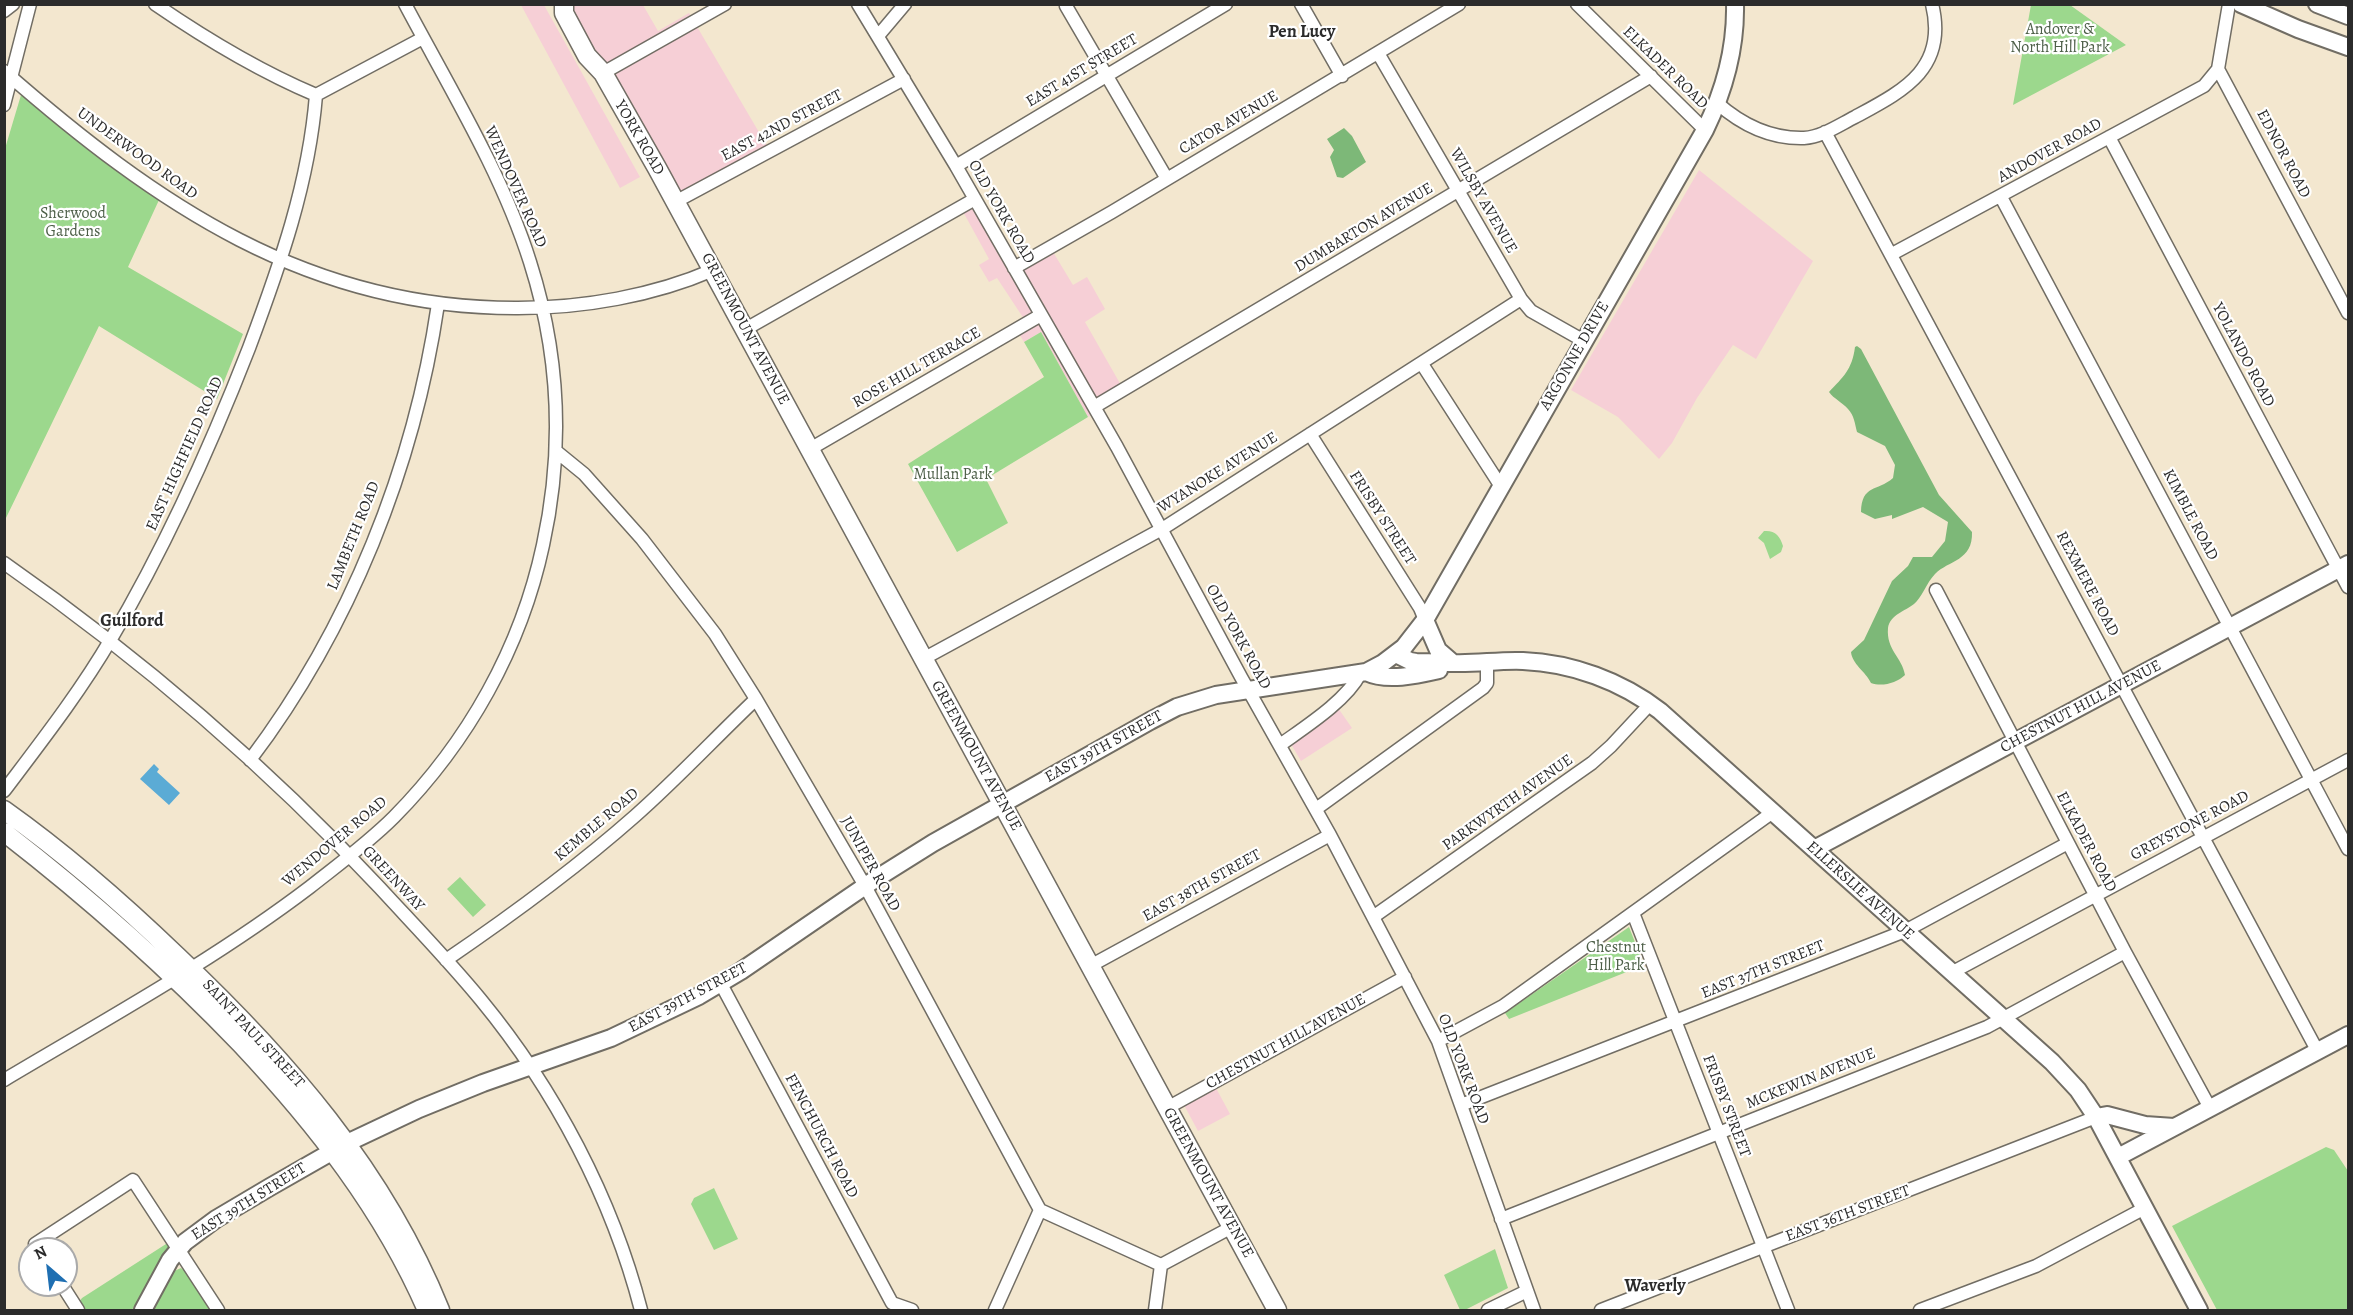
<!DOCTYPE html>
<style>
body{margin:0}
#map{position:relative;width:2353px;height:1315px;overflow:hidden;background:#f3e7cf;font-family:Alegreya,serif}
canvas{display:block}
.frame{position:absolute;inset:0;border:6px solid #2b2b2b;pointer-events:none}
.north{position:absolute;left:18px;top:1237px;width:60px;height:60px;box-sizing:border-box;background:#fff;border:2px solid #aaa;border-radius:50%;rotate:332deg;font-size:16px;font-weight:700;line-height:24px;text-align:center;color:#2b2b2b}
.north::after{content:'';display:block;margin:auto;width:21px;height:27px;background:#1f6fb2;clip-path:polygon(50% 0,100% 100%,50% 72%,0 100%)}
</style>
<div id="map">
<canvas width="2353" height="1315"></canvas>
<div class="frame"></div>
<div class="north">N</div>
</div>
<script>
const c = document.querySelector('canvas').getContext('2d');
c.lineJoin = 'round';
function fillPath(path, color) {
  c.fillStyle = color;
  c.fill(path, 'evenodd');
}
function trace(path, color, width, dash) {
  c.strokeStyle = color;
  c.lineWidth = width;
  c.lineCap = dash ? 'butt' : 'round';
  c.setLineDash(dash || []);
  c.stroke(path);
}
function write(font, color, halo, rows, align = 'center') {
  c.font = font + ' Alegreya,serif';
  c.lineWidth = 4.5;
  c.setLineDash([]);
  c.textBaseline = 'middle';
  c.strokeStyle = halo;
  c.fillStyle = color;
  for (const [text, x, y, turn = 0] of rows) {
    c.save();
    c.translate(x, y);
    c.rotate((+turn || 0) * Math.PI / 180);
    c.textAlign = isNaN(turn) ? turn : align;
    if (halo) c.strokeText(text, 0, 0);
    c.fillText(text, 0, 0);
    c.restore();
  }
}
fillPath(new Path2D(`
 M 521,5 L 544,5 L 640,177 L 620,188 Z
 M 565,5 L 643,5 L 658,31 L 689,13 L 770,151 L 675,202 Z
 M 1699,170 L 1813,261 L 1756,359 L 1733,345 L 1697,398 L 1672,443 L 1659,459 L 1618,417 L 1571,390 Z
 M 976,199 L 1016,267 L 1050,247 L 1073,285 L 1087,277 L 1105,309 L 1085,322 L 1126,394 L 1088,417 L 1041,332 L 1024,342 L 1016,329 L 1026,322 L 997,278 L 989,282 L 979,265 L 989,259 L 961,208 Z
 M 1338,708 L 1352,728 L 1301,761 L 1291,744 Z
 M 1216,1088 L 1230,1114 L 1198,1131 L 1184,1105 Z`), '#f6cfd6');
fillPath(new Path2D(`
 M 2031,5 L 2070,5 L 2126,45 L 2013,105 Z
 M 21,95 L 118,172 L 159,200 L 128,267 L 243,334 L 217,399 L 99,326 L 5,520 L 4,152 Z
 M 1041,332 L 1088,417 L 986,479 L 1008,523 L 957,552 L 908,464 L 1044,377 L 1024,342 Z
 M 1764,531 C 1775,530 1780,536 1783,546 L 1781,552 L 1770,559 L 1764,543 L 1758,538 Z
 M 460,877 L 486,905 L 473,917 L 447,889 Z
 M 1629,927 L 1644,965 L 1509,1019 L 1505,1013 Z
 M 2326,1147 L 2334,1150 L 2348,1171 L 2348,1310 L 2217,1310 L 2172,1226 Z
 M 714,1188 L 738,1239 L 714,1250 L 691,1204 L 694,1198 Z
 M 166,1244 L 169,1246 L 168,1250 L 132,1310 L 84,1310 L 79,1302 L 82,1298 Z
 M 1495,1249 L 1508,1288 L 1465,1310 L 1460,1310 L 1444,1275 Z
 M 181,1268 L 186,1272 L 211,1310 L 153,1310 L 172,1272 Z`), '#9cd88d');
fillPath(new Path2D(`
 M 1344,128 L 1352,136 L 1366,162 L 1343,178 L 1337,177 L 1330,157 L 1334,150 L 1327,139 Z
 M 1857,346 L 1861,349 L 1939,495 L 1972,532 C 1973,561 1949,560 1935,574 C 1927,582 1921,599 1914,604 C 1905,611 1890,615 1888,628 C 1886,650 1902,657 1905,675 C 1897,683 1882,687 1871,683 C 1866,672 1852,664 1851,652 L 1864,640 L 1892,581 L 1908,566 L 1913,557 L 1932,557 L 1945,541 L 1948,522 L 1923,507 L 1892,519 L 1892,515 L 1875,519 L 1861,512 C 1862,484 1877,492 1893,478 L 1895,465 L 1885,446 L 1857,432 C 1855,424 1854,415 1848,409 C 1842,402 1834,399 1829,392 C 1843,377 1852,370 1855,347 Z`), '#7db878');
fillPath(new Path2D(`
 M 154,764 L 159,769 L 157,772 L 180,793 L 169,805 L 140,779 Z`), '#5babd5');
const street = new Path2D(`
 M 155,4 C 206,39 259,71 316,95
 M 858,4 L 956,166 L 1117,447 L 1241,677 L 1330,835 L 1438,1041 L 1534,1310
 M 1067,4 L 1066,6 L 1167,179
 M 1301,4 L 1342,76
 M 1577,4 L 1705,130
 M 2229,4 L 2218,69 L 2348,313
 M 4,11 L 13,4
 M 878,36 L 905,4
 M 1378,53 L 1521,299 L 1531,311 L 1584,341
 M 4,71 C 156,204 308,309 518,308 C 583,308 653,296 713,270
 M 603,73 L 725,4
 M 316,95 L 423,38
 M 1717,103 C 1742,125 1770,139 1804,138 C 1822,137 1839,125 1855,117 C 1903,91 1948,69 1932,4
 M 4,105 L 30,4
 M 1825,132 L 2318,1052
 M 2109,137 L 2348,587
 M 956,166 L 1226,4
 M 2001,197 L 2348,849
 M 675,202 L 904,79
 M 1892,254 L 2204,86 L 2218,69
 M 1014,268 L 1112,212 L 1459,4
 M 744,330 L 975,199
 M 1422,364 L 1500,485
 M 1094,407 L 1651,76
 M 1310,434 L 1420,608 L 1425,620
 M 810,449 L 1041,315
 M 557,452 L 584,474 L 642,539 L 715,634 L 756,699 L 865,886 L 1040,1210 L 1161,1265
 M 4,563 C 140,658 267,767 380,888 C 414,925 449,961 481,1000 C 555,1090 612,1198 641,1310
 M 1936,590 L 2125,952 L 2210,1108
 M 923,659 L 1162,529 L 1521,299
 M 1280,745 C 1305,727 1346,701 1360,674
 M 250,760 C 350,628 414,467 438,304
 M 4,791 C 41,742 80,692 111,639 C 166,546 210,448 249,348 C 280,265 309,183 316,95
 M 1316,809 L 1483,688 L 1487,683 L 1487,661
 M 1633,913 L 1788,1310
 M 1373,917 L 1592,763 L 1611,746 L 1651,703
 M 446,960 C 512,915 575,869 635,816 C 677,779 715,738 756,699
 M 1090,966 L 1330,835
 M 1951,973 L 2348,760
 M 721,984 L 892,1303
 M 1438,1041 L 1503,1006 L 1773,812
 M 4,1080 C 108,1018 214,960 310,887 C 339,864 368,843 394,817 C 468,742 521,648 543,545 C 564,449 560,356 530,262 C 502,173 449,87 405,4
 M 1461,1105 L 1905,931 L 2068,843
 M 1167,1108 L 1405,977
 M 1501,1219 L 1987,1027 L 2125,952
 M 38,1249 L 35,1244 L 133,1180 L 218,1310
 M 1161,1265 L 1232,1227
 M 62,1285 L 78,1310
 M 892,1303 L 912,1310
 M 995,1310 L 1040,1210
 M 1155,1310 L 1161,1265
 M 1488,1310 L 1527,1291
 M 1601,1310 L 2096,1117
 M 1920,1310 L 2036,1266 L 2145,1208`);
const secondary = new Path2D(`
 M 2241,4 L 2298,29 L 2348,47
 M 2317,4 L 2348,16
 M 1425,620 L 1438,650 L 1453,663
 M 1396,654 L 1410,661 L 1416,662 C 1428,662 1440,663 1453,663 C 1476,664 1499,660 1523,661 C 1572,663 1621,681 1660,711 L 2052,1062 L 2078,1090 L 2096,1117 L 2199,1310
 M 1366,672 C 1387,682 1417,675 1439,670
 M 1814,849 L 2348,564
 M 2096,1117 L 2107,1115 L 2145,1125 L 2174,1127
 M 2118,1157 L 2348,1035
 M 143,1310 L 170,1260 L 185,1242 L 216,1219 L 270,1187 L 347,1143 L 419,1109 L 483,1083 L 611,1038 L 699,996 L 741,971 L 874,880 L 933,843 L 1150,721 L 1177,707 L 1216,695 L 1366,672 L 1383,663 L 1404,647 L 1425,620 L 1705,130 C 1724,91 1736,48 1735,4`);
const primary = new Path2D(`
 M 564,4 L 564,13 L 587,56 L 603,73 L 657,168 L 1277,1310
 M 4,810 C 66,854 123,904 177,956 C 286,1059 384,1171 440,1310
 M 4,832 C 88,897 167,967 241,1044 C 316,1124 383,1209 427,1310`);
trace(street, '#716d64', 15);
trace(secondary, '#716d64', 20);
trace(primary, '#716d64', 21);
trace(street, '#fff', 12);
trace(secondary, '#fff', 16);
trace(primary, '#fff', 18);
write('16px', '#4d5f48', '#fff', [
 ["Andover &",2060,30],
 ["North Hill Park",2060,48],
 ["Sherwood",73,214],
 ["Gardens",73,232],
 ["Mullan Park",953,475],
 ["Chestnut",1616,948],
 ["Hill Park",1616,966]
]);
write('16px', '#2b2b2b', '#fff', [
 ["ELKADER ROAD",1665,68,44],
 ["EAST 41ST STREET",1082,71,-31],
 ["CATOR AVENUE",1229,123,-30],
 ["EAST 42ND STREET",782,126,-28],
 ["YORK ROAD",639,138,60],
 ["ANDOVER ROAD",2050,151,-29],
 ["UNDERWOOD ROAD",137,154,36],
 ["EDNOR ROAD",2283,154,62],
 ["WENDOVER ROAD",515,187,66],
 ["WILSBY AVENUE",1483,201,60],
 ["OLD YORK ROAD",1001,212,60],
 ["DUMBARTON AVENUE",1364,228,-31],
 ["GREENMOUNT AVENUE",745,329,62],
 ["YOLANDO ROAD",2243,355,62],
 ["ARGONNE DRIVE",1575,356,-60],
 ["ROSE HILL TERRACE",917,368,-30],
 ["EAST HIGHFIELD ROAD",185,454,-66],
 ["WYANOKE AVENUE",1218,473,-32],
 ["KIMBLE ROAD",2190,515,62],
 ["FRISBY STREET",1382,518,57],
 ["LAMBETH ROAD",354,536,-68],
 ["REXMERE ROAD",2087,584,62],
 ["OLD YORK ROAD",1238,637,61],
 ["CHESTNUT HILL AVENUE",2081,707,-28],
 ["EAST 39TH STREET",1104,747,-29],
 ["GREENMOUNT AVENUE",976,756,61],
 ["PARKWYRTH AVENUE",1508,803,-35],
 ["KEMBLE ROAD",597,825,-40],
 ["GREYSTONE ROAD",2190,826,-28],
 ["WENDOVER ROAD",335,842,-40],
 ["ELKADER ROAD",2086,842,62],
 ["JUNIPER ROAD",870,864,61],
 ["GREENWAY",393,879,47],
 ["EAST 38TH STREET",1202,886,-29],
 ["ELLERSLIE AVENUE",1860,891,42],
 ["EAST 37TH STREET",1763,970,-22],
 ["EAST 39TH STREET",688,998,-28],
 ["SAINT PAUL STREET",253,1034,47],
 ["CHESTNUT HILL AVENUE",1286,1042,-29],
 ["OLD YORK ROAD",1463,1069,69],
 ["MCKEWIN AVENUE",1811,1079,-22],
 ["FRISBY STREET",1726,1106,69],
 ["FENCHURCH ROAD",821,1136,62],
 ["GREENMOUNT AVENUE",1208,1183,61],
 ["EAST 39TH STREET",249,1202,-32],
 ["EAST 36TH STREET",1848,1214,-21]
]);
write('bold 18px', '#2b2b2b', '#fff', [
 ["Pen Lucy",1302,33],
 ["Guilford",132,622],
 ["Waverly",1655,1287]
]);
</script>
